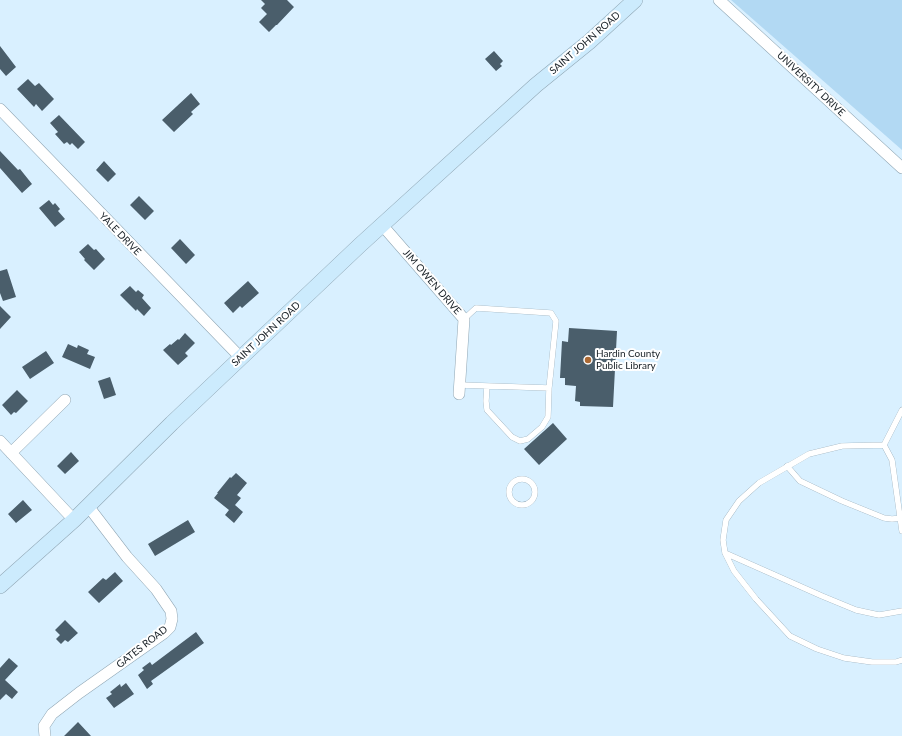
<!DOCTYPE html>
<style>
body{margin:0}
canvas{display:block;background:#d9f0ff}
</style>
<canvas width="902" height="736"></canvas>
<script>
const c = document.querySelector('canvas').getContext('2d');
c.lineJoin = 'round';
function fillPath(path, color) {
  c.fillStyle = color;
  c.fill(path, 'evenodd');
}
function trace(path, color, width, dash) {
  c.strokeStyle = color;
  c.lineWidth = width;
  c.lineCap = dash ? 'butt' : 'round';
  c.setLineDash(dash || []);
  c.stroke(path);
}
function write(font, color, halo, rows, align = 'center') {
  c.font = font + ' Lato,sans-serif';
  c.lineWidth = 4;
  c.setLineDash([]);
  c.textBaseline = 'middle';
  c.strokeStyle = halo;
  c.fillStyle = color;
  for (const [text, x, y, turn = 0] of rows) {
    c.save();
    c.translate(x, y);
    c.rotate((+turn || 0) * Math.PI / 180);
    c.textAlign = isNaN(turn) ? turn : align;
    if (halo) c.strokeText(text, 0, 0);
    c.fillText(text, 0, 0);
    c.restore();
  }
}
fillPath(new Path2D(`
 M 731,0 L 902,0 L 902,150 Z`), '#b2d9f3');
fillPath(new Path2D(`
 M 261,0 L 287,0 L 294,7 L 277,25 L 276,25 L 269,32 L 259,22 L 267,14 L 261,8 L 265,4 Z
 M 0,46 L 16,67 L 6,76 L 0,69 Z
 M 494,51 L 503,61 L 500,64 L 502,66 L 496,71 L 485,59 Z
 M 28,79 L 35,86 L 39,83 L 54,99 L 42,111 L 36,104 L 34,107 L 17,89 Z
 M 191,93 L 200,104 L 191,112 L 193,114 L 174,132 L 162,120 Z
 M 59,115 L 85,142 L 78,149 L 72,143 L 70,145 L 67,142 L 64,144 L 55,134 L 58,132 L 50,123 Z
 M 0,151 L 18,170 L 20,169 L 32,184 L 22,193 L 0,168 Z
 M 104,161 L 116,174 L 108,182 L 96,170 Z
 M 139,196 L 154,211 L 145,220 L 130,205 Z
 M 49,200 L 53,205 L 55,203 L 60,209 L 58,211 L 65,219 L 55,227 L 39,208 Z
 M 180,239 L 195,255 L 186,264 L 171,248 Z
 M 88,244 L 94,250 L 96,249 L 105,259 L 94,270 L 84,260 L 85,259 L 79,252 Z
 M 7,269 L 16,297 L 3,301 L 0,293 L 0,271 Z
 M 248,281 L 259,293 L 242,308 L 240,306 L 233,313 L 224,303 Z
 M 130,286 L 136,292 L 138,290 L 144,295 L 142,298 L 151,308 L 144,316 L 137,309 L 136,311 L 120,295 Z
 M 0,306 L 11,317 L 0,329 Z
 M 569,328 L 617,331 L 613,407 L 580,406 L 580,402 L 575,401 L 576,386 L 565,385 L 565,378 L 560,378 L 562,341 L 568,342 Z
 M 185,333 L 195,343 L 185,353 L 188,356 L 178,365 L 163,350 L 170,344 L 171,345 L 178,339 L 179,340 Z
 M 68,344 L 77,348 L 78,345 L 89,350 L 87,354 L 95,357 L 90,369 L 62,357 Z
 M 46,351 L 54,363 L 30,379 L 22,367 Z
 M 110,377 L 116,395 L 104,399 L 98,381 Z
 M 17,390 L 28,401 L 16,413 L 14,412 L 11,415 L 2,405 Z
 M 553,423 L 567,439 L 539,465 L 524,449 Z
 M 71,452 L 79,461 L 65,474 L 57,466 Z
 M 236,473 L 247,483 L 237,495 L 241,498 L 235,505 L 243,512 L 234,523 L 225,515 L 229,510 L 214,498 L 218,493 L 217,493 L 230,477 L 231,478 Z
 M 23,500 L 32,510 L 16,523 L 8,514 Z
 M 188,520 L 195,532 L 155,556 L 148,544 Z
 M 115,572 L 123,581 L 99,603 L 88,592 L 103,578 L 106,580 Z
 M 65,620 L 78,633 L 68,642 L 65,640 L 61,644 L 56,639 L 60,635 L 55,630 Z
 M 196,632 L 204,643 L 151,681 L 153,684 L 147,689 L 138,675 L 144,670 L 142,668 L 150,662 L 152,665 Z
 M 9,658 L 18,666 L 5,680 L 18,692 L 12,699 L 6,694 L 0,700 L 0,668 Z
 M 126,683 L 134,694 L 114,708 L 106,698 L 112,694 L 110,692 L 120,684 L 121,687 Z
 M 78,722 L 91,736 L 64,736 Z`), '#4a5e6b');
const lane = new Path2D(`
 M 460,385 L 549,388 L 556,321 L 551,313 L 476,308 L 464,319
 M 487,386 L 486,401 L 487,410 L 512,437 L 520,441 L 528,439 L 542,427 L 548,417 L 549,388
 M 884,445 L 842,446 L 809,454 L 759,483 L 739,501 L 726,520 L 723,540 L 725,553 L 734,571 L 756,599 L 790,636 L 817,649 L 844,658 L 872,662 L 896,662 L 902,660
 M 884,445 L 892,460 L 902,531
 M 884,445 L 902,410
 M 787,466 L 800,481 L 842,501 L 884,518 L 892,519 L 902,518
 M509 492a13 13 0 1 1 26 0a13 13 0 1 1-26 0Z
 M 725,553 L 822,596 L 856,610 L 879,615 L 902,611`);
const street = new Path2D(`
 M 719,0 L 902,168
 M 0,109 L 241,358
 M 382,225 L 464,319 L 459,394
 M 0,441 L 74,520
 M 11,453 L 65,400
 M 45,736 L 44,726 L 52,714 L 79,693 L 164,633 L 170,627 L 172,619 L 171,611 L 156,589 L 127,557 L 88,506`);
const secondary = new Path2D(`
 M 0,586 L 74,520 L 172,423 L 360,245 L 536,85 L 589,42 L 635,0`);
trace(lane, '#91a7b5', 6);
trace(street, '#91a7b5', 12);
trace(secondary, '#91a7b5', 16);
trace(lane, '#fff', 5.5);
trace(street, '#fff', 11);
trace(secondary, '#ccebfd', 15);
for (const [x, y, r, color] of [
 [588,360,4,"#ab6934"]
]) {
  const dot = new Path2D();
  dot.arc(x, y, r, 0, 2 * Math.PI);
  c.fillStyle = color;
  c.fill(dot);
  trace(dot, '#fff', 1.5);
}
write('10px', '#171f25', '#fff', [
 ["SAINT JOHN ROAD",585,43,-41],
 ["UNIVERSITY DRIVE",811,84,43],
 ["YALE DRIVE",120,234,46],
 ["JIM OWEN DRIVE",432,282,49],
 ["SAINT JOHN ROAD",266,334,-43],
 ["GATES ROAD",142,647,-38]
]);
write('10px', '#171f25', '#fff', [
 ["Hardin County",596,354],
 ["Public Library",596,366]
], 'left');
</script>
